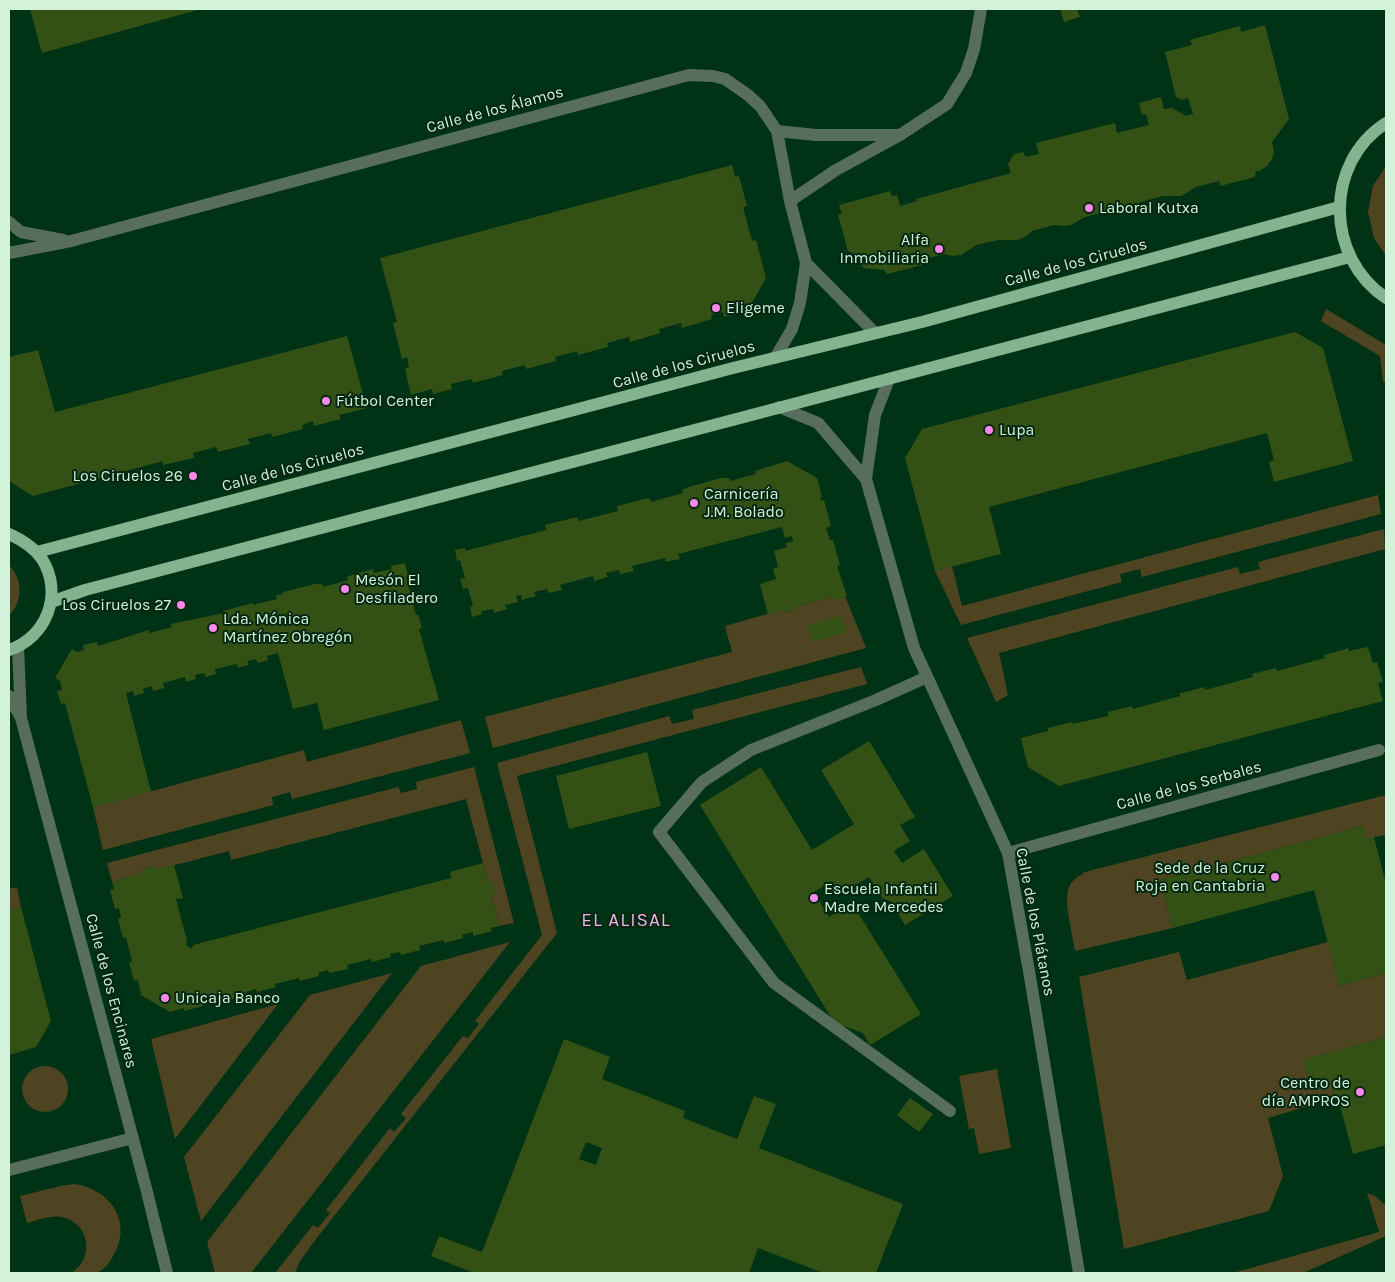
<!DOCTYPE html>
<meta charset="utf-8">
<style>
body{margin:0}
#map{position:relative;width:1395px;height:1282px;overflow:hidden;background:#003315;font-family:Karla,sans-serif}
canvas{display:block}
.frame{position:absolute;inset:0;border:10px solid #d2f2d9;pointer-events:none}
</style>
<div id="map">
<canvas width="1395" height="1282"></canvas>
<div class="frame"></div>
</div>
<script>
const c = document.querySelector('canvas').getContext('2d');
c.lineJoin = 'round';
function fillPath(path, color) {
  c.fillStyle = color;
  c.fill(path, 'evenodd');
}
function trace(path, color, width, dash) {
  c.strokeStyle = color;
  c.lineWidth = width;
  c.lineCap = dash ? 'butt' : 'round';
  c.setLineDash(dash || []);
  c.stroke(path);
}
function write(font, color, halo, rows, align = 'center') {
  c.font = font + ' Karla,sans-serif';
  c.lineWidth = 4;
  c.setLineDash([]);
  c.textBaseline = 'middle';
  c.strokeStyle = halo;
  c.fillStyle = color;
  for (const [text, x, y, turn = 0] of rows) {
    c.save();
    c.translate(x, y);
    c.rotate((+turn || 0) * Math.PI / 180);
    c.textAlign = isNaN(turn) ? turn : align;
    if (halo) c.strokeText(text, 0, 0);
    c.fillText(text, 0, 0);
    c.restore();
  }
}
fillPath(new Path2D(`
 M 1386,166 L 1386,256 L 1374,238 L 1368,212 L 1373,186 Z
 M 1326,309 L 1386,345 L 1386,382 L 1383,382 L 1380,356 L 1321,321 Z
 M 1378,495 L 1381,514 L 1142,577 L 1140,569 L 1120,574 L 1122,582 L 961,625 L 935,571 L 952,566 L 962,606 Z
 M 1384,529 L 1385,549 L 999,653 L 1008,695 L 996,702 L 967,638 L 1238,567 L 1240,574 L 1260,569 L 1258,562 Z
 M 9,565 C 23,579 23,602 9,616 Z
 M 845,596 L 866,648 L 493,748 L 485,717 L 732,652 L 725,626 L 781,610 L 783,613 L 795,609 L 795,607 L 833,597 L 833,599 Z
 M 861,667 L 867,684 L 517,776 L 557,933 L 316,1239 L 300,1261 L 295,1273 L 275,1273 L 313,1225 L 318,1228 L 330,1213 L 326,1210 L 390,1128 L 394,1132 L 406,1118 L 401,1114 L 463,1036 L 468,1038 L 479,1024 L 475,1021 L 542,935 L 497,763 L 669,716 L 672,724 L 694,719 L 692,710 Z
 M 461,720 L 470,753 L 292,799 L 290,792 L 272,797 L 273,805 L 103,850 L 93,807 L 304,750 L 307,762 Z
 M 474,767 L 514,923 L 499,926 L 491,895 L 495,893 L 492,881 L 488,882 L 466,799 L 231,860 L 229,851 L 156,870 L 154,866 L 142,869 L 143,873 L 112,882 L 107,863 L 398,787 L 401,793 L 417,789 L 416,782 Z
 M 1386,795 L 1386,835 L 1366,839 L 1363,826 L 1160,880 L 1173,928 L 1075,951 C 1073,934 1062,900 1070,885 C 1073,879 1080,876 1085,872 Z
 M 17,887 L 21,907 L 9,910 L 9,889 Z
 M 510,942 L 251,1273 L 215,1273 L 207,1242 L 421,966 Z
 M 1328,942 L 1339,986 L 1386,973 L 1386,1037 L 1304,1060 L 1311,1087 L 1331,1081 L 1335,1098 L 1268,1118 L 1283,1176 L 1269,1211 L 1124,1249 L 1079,977 L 1179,952 L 1187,980 Z
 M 392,973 L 201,1221 L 184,1157 L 310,995 Z
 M 278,1004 L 175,1139 L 151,1039 Z
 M22 1089a23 23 0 1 1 46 0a23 23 0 1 1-46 0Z
 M 997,1069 L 1011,1148 L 979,1154 L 974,1128 L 969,1129 L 959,1076 Z
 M 75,1184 C 112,1190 134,1224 112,1258 C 109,1264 102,1272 95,1273 C 88,1275 79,1273 71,1273 C 95,1259 90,1223 62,1217 C 51,1215 38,1220 27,1223 L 20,1196 L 61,1186 Z
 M 1367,1193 L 1375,1196 L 1386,1206 L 1386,1236 L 1303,1273 L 1233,1273 L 1379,1232 Z`), '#4f4422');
fillPath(new Path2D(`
 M 30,9 L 201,9 L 42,53 Z
 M 1060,9 L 1077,9 L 1080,17 L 1064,22 Z
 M 1265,25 L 1289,119 L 1272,142 L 1274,152 L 1272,159 L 1267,166 L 1259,171 L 1256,171 L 1255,177 L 1220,186 L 1219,181 L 1196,187 L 1181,196 L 1163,196 L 1141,202 L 1134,208 L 1125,211 L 1116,212 L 1108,211 L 1085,217 L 1071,225 L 1063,226 L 1054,225 L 1032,231 L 1025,237 L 1017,240 L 999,240 L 976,245 L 961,255 L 952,256 L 944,254 L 921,260 L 922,265 L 887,274 L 884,270 L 864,268 L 858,262 L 853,253 L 848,251 L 838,215 L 842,214 L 839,205 L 890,191 L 892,196 L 897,195 L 900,206 L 917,201 L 916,199 L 1011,173 L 1008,164 L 1014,154 L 1024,152 L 1025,157 L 1039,154 L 1036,143 L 1115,123 L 1117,133 L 1149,125 L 1146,114 L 1142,115 L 1139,103 L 1161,97 L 1164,109 L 1172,108 L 1186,116 L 1193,114 L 1188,98 L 1182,100 L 1176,97 L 1165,52 L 1192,45 L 1190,40 L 1240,26 L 1241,32 Z
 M 732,165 L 735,177 L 739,176 L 747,206 L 743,207 L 752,241 L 756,240 L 766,278 L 748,310 L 724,317 L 723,312 L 711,315 L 712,319 L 682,328 L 681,323 L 659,329 L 660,333 L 630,342 L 629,337 L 607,343 L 608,347 L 578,355 L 577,351 L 555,357 L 556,361 L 526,369 L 525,365 L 502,371 L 503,375 L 473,383 L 472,379 L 451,384 L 452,389 L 433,394 L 432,389 L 411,395 L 405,369 L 409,367 L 407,357 L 402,359 L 393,323 L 397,322 L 380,258 Z
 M 1295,332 L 1323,348 L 1353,461 L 1274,482 L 1269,462 L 1274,460 L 1267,433 L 989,507 L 1001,554 L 935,571 L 905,458 L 922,429 Z
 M 347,336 L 367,408 L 339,415 L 341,419 L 314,426 L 313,421 L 302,425 L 303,429 L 272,437 L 271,433 L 248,439 L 250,444 L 218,452 L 216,447 L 193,453 L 194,458 L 163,465 L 163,461 L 33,496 L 9,481 L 9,357 L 38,350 L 55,412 Z
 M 787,461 L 817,478 L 822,497 L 820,497 L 821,501 L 824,500 L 831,526 L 826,528 L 830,540 L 833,540 L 840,565 L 837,566 L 847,596 L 833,600 L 833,597 L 795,607 L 795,609 L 782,613 L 781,610 L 768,615 L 760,584 L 776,579 L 773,569 L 778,567 L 774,551 L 787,547 L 786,543 L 793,541 L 792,536 L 785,538 L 782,527 L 678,554 L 680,559 L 666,562 L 665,558 L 632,566 L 634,571 L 620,574 L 619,570 L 606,573 L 608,577 L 594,581 L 593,576 L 560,585 L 562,590 L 548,593 L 547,589 L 534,592 L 536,596 L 522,600 L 521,595 L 516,596 L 518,602 L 505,605 L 507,609 L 494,613 L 493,609 L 481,611 L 482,614 L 472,617 L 470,607 L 473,606 L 468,588 L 463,589 L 460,579 L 465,578 L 460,560 L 457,561 L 455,550 L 465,548 L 465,551 L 546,530 L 545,525 L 577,517 L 578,521 L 618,511 L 617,506 L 649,498 L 651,502 L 683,493 L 682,490 L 689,487 L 721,478 L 729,478 L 730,481 L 756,474 L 755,471 Z
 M 405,563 L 408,576 L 406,577 L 416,615 L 418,615 L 422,628 L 419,629 L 439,700 L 324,730 L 317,703 L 293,709 L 278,653 L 267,656 L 268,660 L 258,663 L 256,659 L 247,661 L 249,665 L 238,668 L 237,664 L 215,669 L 216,674 L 206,677 L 204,673 L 195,675 L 196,679 L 186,682 L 185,677 L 163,683 L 164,688 L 153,691 L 152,686 L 143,689 L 144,693 L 134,696 L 133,691 L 126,693 L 151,792 L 93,807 L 65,703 L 61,704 L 57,691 L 62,690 L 60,681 L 55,678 L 72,649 L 77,652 L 84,650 L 83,645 L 97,642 L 98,646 L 149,630 L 149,633 L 172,627 L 171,624 L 224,613 L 223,611 L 253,603 L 253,605 L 277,599 L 276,595 L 283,594 L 283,592 L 315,584 L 322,584 L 323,587 L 348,580 L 347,577 L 354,574 L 373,569 L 374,573 L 392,569 L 391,566 Z
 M 842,616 L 846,633 L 811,642 L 807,625 Z
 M 1348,647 L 1349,651 L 1368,647 L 1373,663 L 1377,662 L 1383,682 L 1378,683 L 1383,701 L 1059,786 L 1028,767 L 1021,738 L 1048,731 L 1048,728 L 1072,722 L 1073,724 L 1108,716 L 1108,712 L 1132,706 L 1133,709 L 1180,696 L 1180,693 L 1182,693 L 1204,687 L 1205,690 L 1253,677 L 1252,674 L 1276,668 L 1277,671 L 1325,658 L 1324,655 L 1346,649 Z
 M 869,741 L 915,817 L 900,825 L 910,841 L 894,851 L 902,863 L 924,849 L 953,896 L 905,925 L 890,901 L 883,899 L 869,877 L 840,894 L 832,881 L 814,892 L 829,917 L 852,903 L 921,1014 L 870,1045 L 863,1033 L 841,1025 L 837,1027 L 700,805 L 761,767 L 812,850 L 854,824 L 821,770 Z
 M 647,752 L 661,806 L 569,829 L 556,776 Z
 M 1363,826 L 1366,839 L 1374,837 L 1386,884 L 1386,973 L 1339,986 L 1314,890 L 1173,928 L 1160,880 Z
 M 483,863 L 488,882 L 492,881 L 496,894 L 491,895 L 499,926 L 491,928 L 492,931 L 473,936 L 473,932 L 462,935 L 463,938 L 444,943 L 444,940 L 419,946 L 420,950 L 401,955 L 400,952 L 390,954 L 391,957 L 372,962 L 371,959 L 347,965 L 348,969 L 329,973 L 328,970 L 318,973 L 319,976 L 300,981 L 299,978 L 275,984 L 276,987 L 257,992 L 256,989 L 246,992 L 247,995 L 228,1000 L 227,997 L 202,1003 L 203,1006 L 184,1011 L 184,1008 L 170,1012 L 141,995 L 138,980 L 134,981 L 129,963 L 132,961 L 126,937 L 123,938 L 118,919 L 121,918 L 119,908 L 115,909 L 110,890 L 114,889 L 112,882 L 143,873 L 141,869 L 155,866 L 156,870 L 174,865 L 183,898 L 176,899 L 187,941 L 186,945 L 192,949 L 193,945 L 451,878 L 450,872 Z
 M 21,907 L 51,1021 L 36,1047 L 9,1055 L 9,910 Z
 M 1386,1037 L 1386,1145 L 1353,1154 L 1338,1098 L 1335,1098 L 1331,1081 L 1311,1087 L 1303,1060 Z
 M 564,1039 L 610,1057 L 602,1079 L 685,1111 L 683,1118 L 737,1139 L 754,1096 L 776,1104 L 759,1148 L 903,1204 L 876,1273 L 823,1273 L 758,1248 L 749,1273 L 474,1273 L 431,1256 L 439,1236 L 482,1252 ZM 586,1142 L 602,1148 L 596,1165 L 579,1159 Z
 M 910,1098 L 933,1114 L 919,1132 L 897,1115 Z`), '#335115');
trace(new Path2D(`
 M 777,131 L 816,135 L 898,135
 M 790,201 L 836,170 L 900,135 L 947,104 L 966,73 L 974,49 L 981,9
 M 9,222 L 21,232 L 63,240
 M 9,253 L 71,241 L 689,75 L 713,76 L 725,79 L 748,95 L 760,106 L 777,131 L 790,201 L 806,263 L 800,303 L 792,329 L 775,358
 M 806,263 L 875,333
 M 889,379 L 875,415 L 866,479 L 914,648 L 1008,853 L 1030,977 L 1079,1273
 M 779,407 L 818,423 L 866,479
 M 18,647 L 21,718 L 146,1188 L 167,1273
 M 927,677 L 876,700 L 751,750 L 702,782 L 659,832 L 774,983 L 950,1111
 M 9,696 L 20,716
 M 1008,853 L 1379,750
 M 9,1170 L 133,1138`), '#576e5d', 12);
trace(new Path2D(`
 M 1386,123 C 1324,163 1325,257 1386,298
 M 9,534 C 22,540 34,547 42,559 C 64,594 46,638 9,650
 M 37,552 L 733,368 L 922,322 L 1339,207
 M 51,602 L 85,590 L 744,417 L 1350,257`), '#83b38f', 12);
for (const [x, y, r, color] of [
 [1089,208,5,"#f888e9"],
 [939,249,5,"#f888e9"],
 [716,308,5,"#f888e9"],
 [326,401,5,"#f888e9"],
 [989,430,5,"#f888e9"],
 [193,476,5,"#f888e9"],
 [694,503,5,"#f888e9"],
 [345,589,5,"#f888e9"],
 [181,605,5,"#f888e9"],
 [213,628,5,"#f888e9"],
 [1275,877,5,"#f888e9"],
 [814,898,5,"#f888e9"],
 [165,998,5,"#f888e9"],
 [1360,1092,5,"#f888e9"]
]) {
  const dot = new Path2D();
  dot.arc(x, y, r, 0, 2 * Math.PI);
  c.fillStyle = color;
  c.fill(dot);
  trace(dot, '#042711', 2);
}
write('16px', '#d2f2d9', '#042711', [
 ["Calle de los Álamos",495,110,-15],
 ["Calle de los Ciruelos",1076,263,-15],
 ["Calle de los Ciruelos",684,365,-15],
 ["Calle de los Ciruelos",293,468,-15],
 ["Calle de los Serbales",1189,786,-15],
 ["Calle de los Plátanos",1035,922,79],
 ["Calle de los Encinares",111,991,75]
]);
write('16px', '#d2f2d9', '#042711', [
 ["Laboral Kutxa",1099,208],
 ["Alfa",929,240,"right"],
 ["Inmobiliaria",929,258,"right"],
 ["Eligeme",726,308],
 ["Fútbol Center",336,401],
 ["Lupa",999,430],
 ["Los Ciruelos 26",183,476,"right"],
 ["Carnicería",704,494],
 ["J.M. Bolado",704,512],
 ["Mesón El",355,580],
 ["Desfiladero",355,598],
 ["Los Ciruelos 27",171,605,"right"],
 ["Lda. Mónica",223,619],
 ["Martínez Obregón",223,637],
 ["Sede de la Cruz",1265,868,"right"],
 ["Roja en Cantabria",1265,886,"right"],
 ["Escuela Infantil",824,889],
 ["Madre Mercedes",824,907],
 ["Unicaja Banco",175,998],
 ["Centro de",1350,1083,"right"],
 ["día AMPROS",1350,1101,"right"]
], 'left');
c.letterSpacing = '1px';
write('19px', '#efb0e5', '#042711', [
 ["EL ALISAL",626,921]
]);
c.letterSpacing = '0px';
</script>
